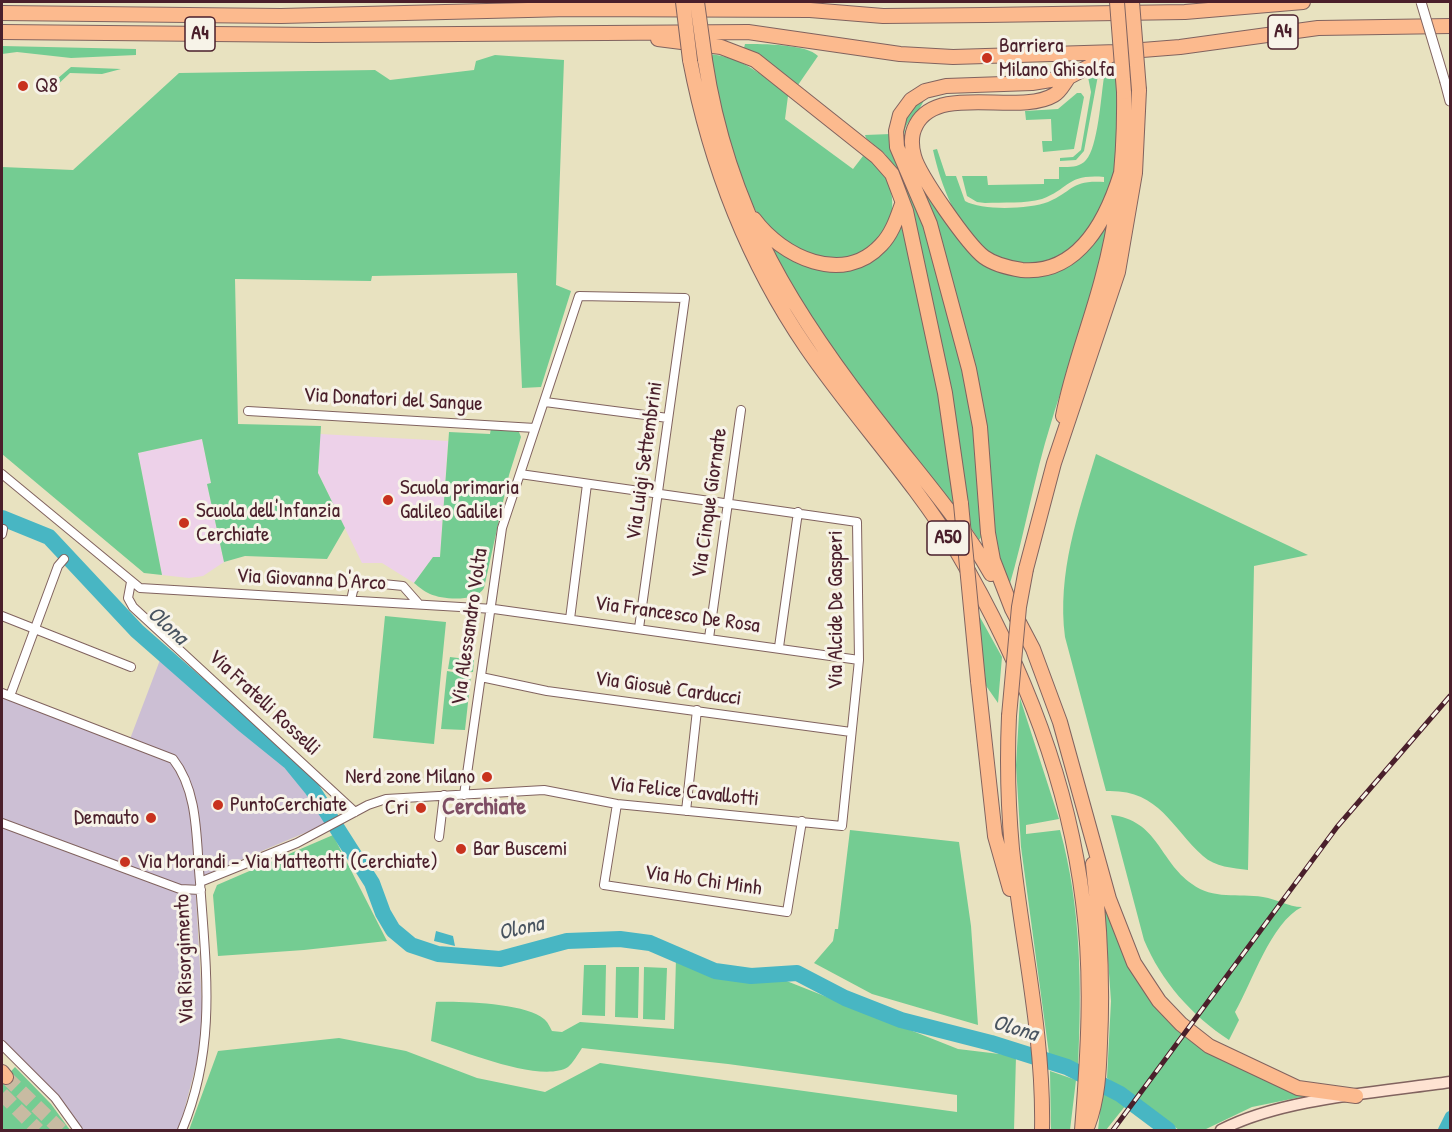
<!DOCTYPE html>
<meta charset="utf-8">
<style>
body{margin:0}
#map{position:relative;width:1452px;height:1132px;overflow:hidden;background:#e8e2c0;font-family:"Patrick Hand",sans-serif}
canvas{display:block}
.frame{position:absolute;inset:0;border:3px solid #4a1f2b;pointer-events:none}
</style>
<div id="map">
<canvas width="1452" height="1132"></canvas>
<div class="frame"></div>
</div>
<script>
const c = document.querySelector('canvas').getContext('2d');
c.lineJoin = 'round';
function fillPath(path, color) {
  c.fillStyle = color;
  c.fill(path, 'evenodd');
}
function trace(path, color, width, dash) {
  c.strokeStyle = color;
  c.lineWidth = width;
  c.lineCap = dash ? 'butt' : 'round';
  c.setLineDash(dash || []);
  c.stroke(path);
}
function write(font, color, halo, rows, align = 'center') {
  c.font = font + ' "Patrick Hand",sans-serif';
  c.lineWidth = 6;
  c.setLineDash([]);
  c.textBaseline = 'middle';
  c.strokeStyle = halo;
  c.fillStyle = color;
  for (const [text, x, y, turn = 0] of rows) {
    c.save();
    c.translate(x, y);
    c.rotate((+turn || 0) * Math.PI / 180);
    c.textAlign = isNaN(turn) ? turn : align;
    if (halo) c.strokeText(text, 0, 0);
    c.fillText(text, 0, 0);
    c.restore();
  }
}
fillPath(new Path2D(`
 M 320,434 L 448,441 L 440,557 L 433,557 L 414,583 L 382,563 L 362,563 L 318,473 Z
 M 202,439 L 211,483 L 207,484 L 224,562 L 203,576 L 189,578 L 162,575 L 138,453 Z`), '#edd1e9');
fillPath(new Path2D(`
 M 160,660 L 292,773 L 326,824 L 195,879 L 203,1022 L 199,1054 L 179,1130 L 81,1130 L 45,1083 L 2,1040 L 2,690 L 130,739 Z`), '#ccbfd4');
fillPath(new Path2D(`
 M 745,44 C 762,44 807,44 818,56 L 798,85 L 772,64 L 744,48 Z
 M 2,46 L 136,49 L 136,55 L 71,58 L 17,52 L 2,54 Z
 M 709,54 C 742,57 763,75 788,96 L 785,119 L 853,169 L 863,156 C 888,161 897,199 890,221 C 885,238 863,260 843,259 C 834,259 821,260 811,257 C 806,256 800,251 795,248 C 730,210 724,121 709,54 Z
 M 495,55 L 564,60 L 556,285 L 571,291 L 541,387 L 522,388 L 517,273 L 372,276 L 371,281 L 235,279 L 238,424 L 321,426 L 318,473 L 345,528 L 327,559 L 245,556 L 224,562 L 207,484 L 211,483 L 202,439 L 138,453 L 162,575 L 144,573 L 2,454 L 2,167 L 73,170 L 179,73 L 375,70 L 390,80 L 474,70 L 476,61 Z
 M 1117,66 C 1122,115 1122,170 1099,214 C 1078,254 1025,285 985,250 C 956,225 941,186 933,150 L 937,149 L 946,176 L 956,176 L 965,201 C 982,211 1030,209 1048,202 C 1074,191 1070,180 1104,182 L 1104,177 C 1066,174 1070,189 1042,199 C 1025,204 1003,202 985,203 L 977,202 L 967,196 L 962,176 L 987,176 L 988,185 L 1044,184 L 1044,179 L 1059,179 L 1059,167 C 1069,167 1079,168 1086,160 C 1098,147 1101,96 1104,77 L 1107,71 Z
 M 71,67 L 121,69 L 102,74 L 70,73 L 52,90 L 51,94 L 46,93 L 44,90 Z
 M 1099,70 L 1084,151 L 1076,160 L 1060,161 L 1060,158 L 1073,157 L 1081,150 L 1091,92 L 1088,77 Z
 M 1077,93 L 1081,93 L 1084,97 L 1074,149 L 1043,152 L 1042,141 L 1052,141 L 1051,119 L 1026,120 L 1025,111 L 1058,109 Z
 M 924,100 C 915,122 899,117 906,152 L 964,241 L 1033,276 L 1108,226 C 1097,293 1071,358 1051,423 C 1034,477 1025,533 1009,587 L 995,550 L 988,453 L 902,151 C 901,132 901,106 924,100 Z
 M 891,134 C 928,229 960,330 975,431 C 980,465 980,501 982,536 L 979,540 L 968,523 L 903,181 L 885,154 L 866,138 L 865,135 Z
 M 900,228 L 904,228 L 943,410 L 954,506 L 810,322 L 766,239 C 788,257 805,268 834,271 Z
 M 491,428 L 519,432 L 521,437 L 509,475 L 484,588 C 476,602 444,600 430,594 C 425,592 419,587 414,583 L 433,557 L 440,557 L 449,432 L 490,434 Z
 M 1096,454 L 1308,555 L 1254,566 L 1248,870 C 1233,868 1215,867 1203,856 C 1170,826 1159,789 1106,791 L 1065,637 C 1057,573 1078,514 1096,454 Z
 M 976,610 L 1002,657 L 998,703 L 982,680 Z
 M 385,616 L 446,622 L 434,744 L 373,738 Z
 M 450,657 L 474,660 L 473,672 L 448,669 Z
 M 447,671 L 471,675 L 465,730 L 441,729 Z
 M 1020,698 L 1059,819 L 1026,825 L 1026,834 L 1060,830 C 1081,906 1082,987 1078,1065 L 1049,1054 L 1021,847 L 1016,765 Z
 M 1111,815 C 1158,820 1159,861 1192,884 C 1213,900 1238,893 1263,897 C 1277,899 1288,907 1302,907 C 1271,922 1252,983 1235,1012 L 1239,1020 L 1229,1040 C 1192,1016 1161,981 1144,940 Z
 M 850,830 L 959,842 L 971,926 L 978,1025 L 872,994 L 814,963 L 833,941 L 835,929 L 838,929 Z
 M 333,835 L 387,941 L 304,950 L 218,956 L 213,895 L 217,885 Z
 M 1104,903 L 1163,1013 L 1306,1096 L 1252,1107 L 1204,1130 L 1179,1130 L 1107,1078 L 1111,1001 Z
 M 676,959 L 734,981 L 784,980 L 958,1049 L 1016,1056 L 1014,1130 L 189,1130 L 218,1051 L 339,1038 L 406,1051 L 477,1078 L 545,1092 L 600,1063 L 957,1112 L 957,1095 L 728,1064 L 582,1048 C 578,1054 573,1063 568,1067 C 541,1084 461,1050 431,1041 L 436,1002 C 459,1001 526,1003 544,1019 C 547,1021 550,1027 552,1031 L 562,1032 L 580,1022 L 674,1029 Z
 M 584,965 L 606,965 L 605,1016 L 582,1015 Z
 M 616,967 L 639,967 L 638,1018 L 615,1017 Z
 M 644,967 L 667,968 L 665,1020 L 643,1019 Z
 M 15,1067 L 51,1104 L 70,1130 L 2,1130 L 2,1081 Z
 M 1050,1071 L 1076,1080 L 1070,1130 L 1051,1130 Z
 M 1102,1092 L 1126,1105 L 1106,1130 L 1098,1130 Z`), '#74cc92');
fillPath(new Path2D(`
 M 436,931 L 453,936 L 455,946 L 434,941 Z`), '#48b6c3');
trace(new Path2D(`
 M 1443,1130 L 1450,1116`), '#48b6c3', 10);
trace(new Path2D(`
 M 2,518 L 49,537 L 137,631 L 243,724 L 290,762 L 312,789 L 372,883 L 383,913 L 393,930 L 411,945 L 438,954 L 500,959 L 567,941 L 620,939 L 650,943 L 715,971 L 751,976 L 797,973 L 845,998 L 901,1020 L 991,1043 L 1067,1067 L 1120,1094 L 1168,1130`), '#48b6c3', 16);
trace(new Path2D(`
 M 6,1077 L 61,1130
 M 2,1094 L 38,1130`), '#c8bba2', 14, [14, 7]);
const minor = new Path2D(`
 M 545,402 L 668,418
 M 248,411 L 535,428
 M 2,474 L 140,588 L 494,609 L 859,660
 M 2,534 L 3,529
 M 131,582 L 128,598 L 133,607 L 355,812
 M 351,600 L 353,591 L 357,584 L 363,582 L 403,586 L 418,603
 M 2,616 L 131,667
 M 570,619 L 587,484
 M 709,638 L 741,410
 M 779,647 L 798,512
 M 481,677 L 547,691 L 851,732
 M 2,693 L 173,759 C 199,792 196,841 200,882
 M 10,696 L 58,566 L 64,559
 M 464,795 L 502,528 L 579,296 L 685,298 L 639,628
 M 617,804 L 604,885 L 787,912 L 802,821
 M 686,811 L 697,710
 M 2,823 L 180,889 L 201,890
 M 439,837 L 444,795
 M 2,1045 L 55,1098 L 78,1130
 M 182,1130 C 217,1046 206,970 200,882 L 297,843 L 368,805 L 386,799 L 544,790 L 617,804 L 842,826 L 859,660 L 857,522 L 520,474`);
const tertiary = new Path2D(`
 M 1445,82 L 1450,101`);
const secondary = new Path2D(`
 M 1221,1130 C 1281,1098 1382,1092 1450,1082`);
const motorway = new Path2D(`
 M 2,13 L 281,16 L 569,9 L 810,10 L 883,16 L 986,15 L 1185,12 L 1303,2
 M 2,32 L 317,35 L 748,32 L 900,54 L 953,57 L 1117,52 L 1180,47 L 1318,28 L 1450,26
 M 658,39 L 721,47 L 755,60 L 877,157 L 892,174 L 906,211 L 945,393 L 961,504
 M 1115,53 L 1069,77 L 1032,83 L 946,86 L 925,91 L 911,100 L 900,115 L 896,131 L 897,147 L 930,224 L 969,369 L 980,427 L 988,533 L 993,560 L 1012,609 L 1033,649 L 1060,722 L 1109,899 L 1134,963 L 1159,1001 L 1181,1024 L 1209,1046 L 1298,1088 L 1356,1096
 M 690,60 C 710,164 746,259 806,347 C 853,416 912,478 956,550 C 1019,657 1068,778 1083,902 C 1093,977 1088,1055 1082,1130
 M 705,60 C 728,212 795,317 889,435 C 925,481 962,523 991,574
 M 1069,77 C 1064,83 1061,91 1054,95 C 1019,116 938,83 916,125 C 911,134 911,145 914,156 C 919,175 968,245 984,257 C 995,265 1009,268 1022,270 C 1079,275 1107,218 1121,173
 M 754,219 C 782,257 843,286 881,245 C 892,234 897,218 902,204
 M 1063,416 C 1072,369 1090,325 1102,279 C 1119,218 1125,155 1124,92
 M 1026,569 L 1054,463 L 1118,272 L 1135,173 L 1139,90
 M 978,681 L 995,836 L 1010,889
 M 1009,716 C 1007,761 1008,805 1012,849 C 1022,943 1044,1035 1042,1130
 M 2,1072 L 6,1077
 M 1088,1125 C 1098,1098 1099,1071 1100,1043 C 1103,982 1100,924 1093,864`);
trace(minor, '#81635f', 10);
trace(tertiary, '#81635f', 11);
trace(secondary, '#81635f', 13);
trace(motorway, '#81635f', 16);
trace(minor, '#fff', 8);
trace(tertiary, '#fff', 9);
trace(secondary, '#fee3d2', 10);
trace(motorway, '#fcba8e', 14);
const rail = new Path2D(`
 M 1113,1130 L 1337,827 L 1450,696`);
trace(rail, '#4a1f2b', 5);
trace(rail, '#f7f3e8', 3, [9]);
const tertiaryBridge = new Path2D(`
 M 1421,2 L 1445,82`);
const motorwayBridge = new Path2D(`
 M 683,2 L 690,60
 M 697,2 L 705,60
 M 1117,2 L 1124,92
 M 1132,2 L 1139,90
 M 961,504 L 978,681
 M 1009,716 L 1019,607 L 1026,569`);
trace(tertiaryBridge, '#81635f', 11, []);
trace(motorwayBridge, '#81635f', 16, []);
trace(tertiaryBridge, '#fff', 9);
trace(motorwayBridge, '#fcba8e', 14);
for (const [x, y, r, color] of [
 [987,58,6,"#c8321e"],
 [23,86,6,"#c8321e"],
 [388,500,6,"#c8321e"],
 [184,523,6,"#c8321e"],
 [487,777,6,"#c8321e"],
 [218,805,6,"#c8321e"],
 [421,808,6,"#c8321e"],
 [151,818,6,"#c8321e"],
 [461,849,6,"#c8321e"],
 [125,862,6,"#c8321e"]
]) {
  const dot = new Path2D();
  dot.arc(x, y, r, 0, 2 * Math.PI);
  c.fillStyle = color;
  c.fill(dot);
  trace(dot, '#f7f3e8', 2);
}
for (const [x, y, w] of [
 [1283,32,30],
 [200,34,30],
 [948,538,42]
]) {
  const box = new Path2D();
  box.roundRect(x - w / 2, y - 17, w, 34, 4.5);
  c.fillStyle = '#f7f3e8';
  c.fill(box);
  trace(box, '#4a1f2b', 1.5);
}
write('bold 20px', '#4a1f2b', null, [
 ["A4",1283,32],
 ["A4",200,34],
 ["A50",948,538]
]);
write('21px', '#4a1f2b', '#f7f3e8', [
 ["Barriera",999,46],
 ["Milano Ghisolfa",999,70],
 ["Q8",35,86],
 ["Scuola primaria",400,488],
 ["Galileo Galilei",400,512],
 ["Scuola dell'Infanzia",196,511],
 ["Cerchiate",196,535],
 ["Nerd zone Milano",475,777,"right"],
 ["PuntoCerchiate",230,805],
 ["Cri",409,808,"right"],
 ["Demauto",139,818,"right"],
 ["Bar Buscemi",473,849],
 ["Via Morandi - Via Matteotti (Cerchiate)",137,862]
], 'left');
write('21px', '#4a1f2b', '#f7f3e8', [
 ["Via Donatori del Sangue",393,400,3],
 ["Via Luigi Settembrini",645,461,-82],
 ["Via Cinque Giornate",710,503,-82],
 ["Via Giovanna D'Arco",311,580,3],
 ["Via Alcide De Gasperi",836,610,-90],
 ["Via Francesco De Rosa",677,615,8],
 ["Via Alessandro Volta",470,627,-82],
 ["Via Giosuè Carducci",668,689,8],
 ["Via Fratelli Rosselli",264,703,43],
 ["Via Felice Cavallotti",684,792,6],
 ["Via Ho Chi Minh",703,881,8],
 ["Via Risorgimento",185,959,-92]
]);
write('italic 22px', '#495460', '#f7f3e8', [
 ["Olona",167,626,42],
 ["Olona",521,929,-13],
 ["Olona",1015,1029,16]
]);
write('bold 24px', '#7e4e64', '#f7f3e8', [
 ["Cerchiate",484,808]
]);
</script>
